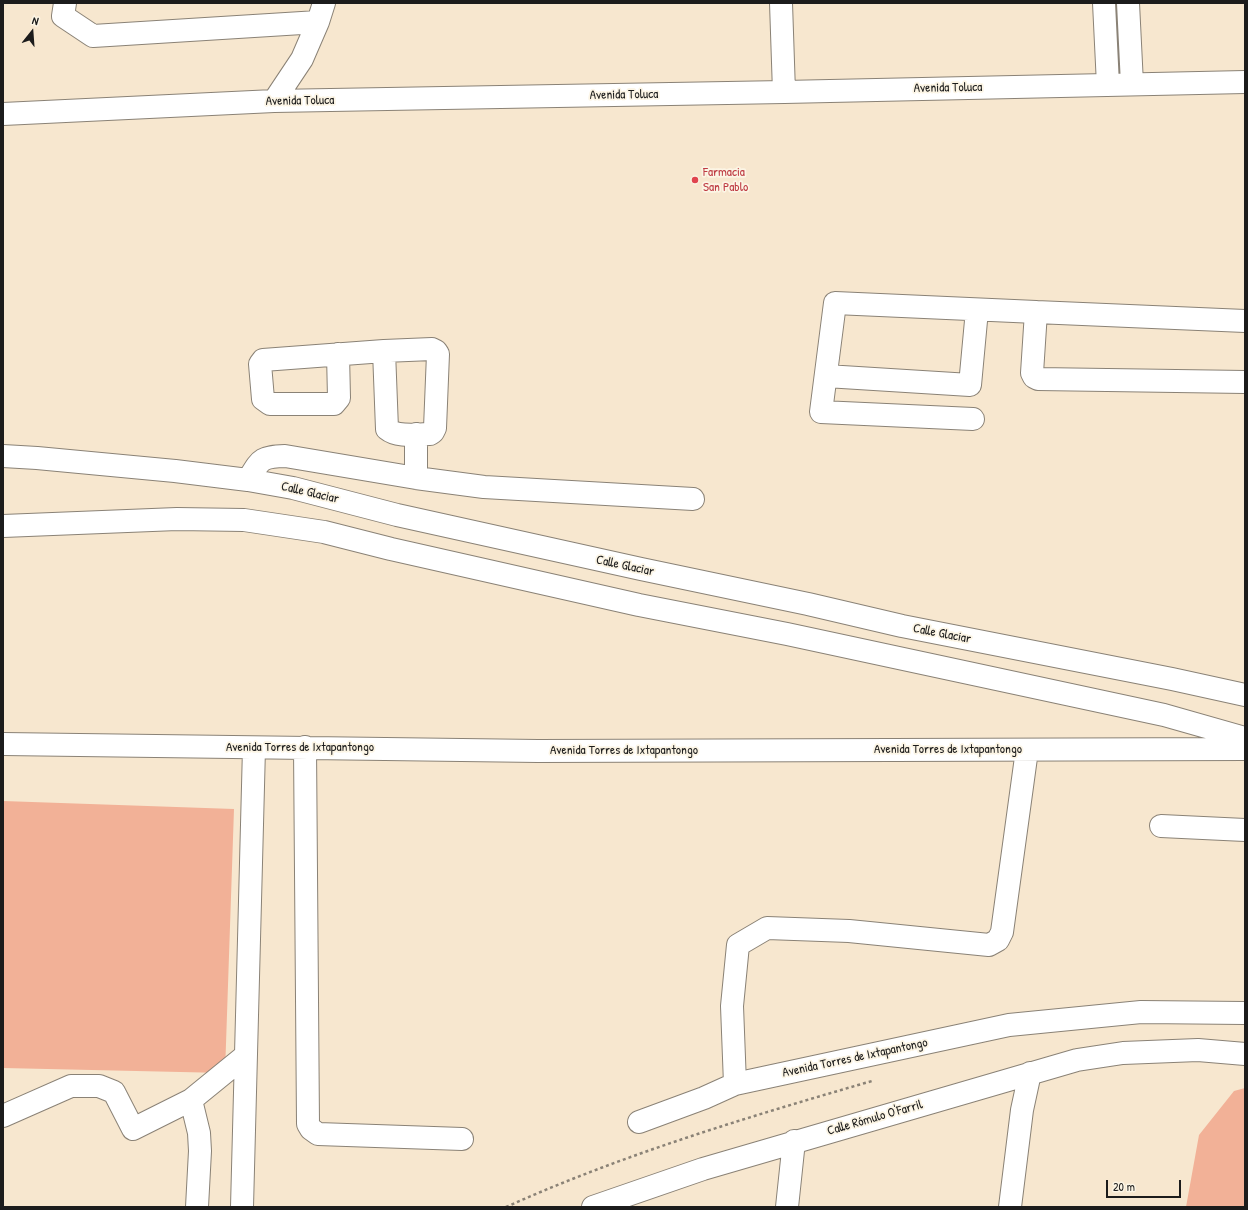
<!DOCTYPE html>
<meta charset="utf-8">
<style>
body{margin:0}
#map{position:relative;width:1248px;height:1210px;overflow:hidden;background:#f7e7cf;font-family:"Patrick Hand",sans-serif}
canvas{display:block}
.frame{position:absolute;inset:0;border:4px solid #1c1c1c;pointer-events:none}
.north{position:absolute;left:12px;top:12px;width:40px;height:40px;-webkit-text-stroke:3px #fcf5e5;paint-order:stroke;rotate:17deg;font-size:11px;font-weight:700;line-height:16px;text-align:center;color:#1c1c1c}
.north::after{content:'';display:block;margin:auto;width:14px;height:18px;background:#1c1c1c;clip-path:polygon(50% 0,100% 100%,50% 72%,0 100%)}
.scale{position:absolute;left:1106px;top:1180px;width:75px;height:18px;box-sizing:border-box;border:2px solid #1c1c1c;border-top:0;padding-left:5px;font-size:12px;line-height:14px;white-space:nowrap;color:#1c1c1c;-webkit-text-stroke:3px #fcf5e5;paint-order:stroke}
</style>
<div id="map">
<canvas width="1248" height="1210"></canvas>
<div class="frame"></div>
<div class="north">N</div>
<div class="scale">20 m</div>
</div>
<script>
const c = document.querySelector('canvas').getContext('2d');
c.lineJoin = 'round';
function fillPath(path, color) {
  c.fillStyle = color;
  c.fill(path, 'evenodd');
}
function trace(path, color, width, dash) {
  c.strokeStyle = color;
  c.lineWidth = width;
  c.lineCap = dash ? 'butt' : 'round';
  c.setLineDash(dash || []);
  c.stroke(path);
}
function write(font, color, halo, rows, align = 'center') {
  c.font = font + ' "Patrick Hand",sans-serif';
  c.lineWidth = 3.5;
  c.setLineDash([]);
  c.textBaseline = 'middle';
  c.strokeStyle = halo;
  c.fillStyle = color;
  for (const [text, x, y, turn = 0] of rows) {
    c.save();
    c.translate(x, y);
    c.rotate((+turn || 0) * Math.PI / 180);
    c.textAlign = isNaN(turn) ? turn : align;
    if (halo) c.strokeText(text, 0, 0);
    c.fillText(text, 0, 0);
    c.restore();
  }
}
fillPath(new Path2D(`
 M 3,801 L 234,809 L 225,1073 L 3,1068 Z
 M 1245,1088 L 1245,1207 L 1186,1207 L 1199,1135 L 1234,1091 Z`), '#f2b197');
const minor = new Path2D(`
 M 65,3 L 63,16 L 93,36 L 318,22
 M 781,3 L 784,92
 M 1104,3 L 1108,85
 M 1128,3 L 1132,84
 M 274,101 L 302,59 L 318,22 L 324,3
 M 3,114 L 274,101 L 784,92 L 1245,82
 M 1245,321 L 1036,312 L 1032,373 L 1034,377 L 1038,379 L 1245,382
 M 432,349 L 436,351 L 438,354 L 435,428 L 433,432 L 430,434 C 417,434 398,438 387,429 L 384,351 Z
 M 338,354 L 339,398 L 334,404 L 270,404 L 263,399 L 260,364 L 263,360 L 384,351
 M 826,376 L 970,385 L 977,310
 M 973,419 L 821,412 L 835,303 L 1036,312
 M 3,456 L 37,458 L 175,471 L 248,480 L 293,488 L 397,515 L 641,569 L 808,604 L 902,626 L 1172,679 L 1245,695
 M 416,478 L 416,434
 M 248,480 C 261,459 260,457 285,456 L 416,478 L 484,487 L 693,499
 M 3,526 L 177,519 L 244,520 L 324,532 L 391,549 L 639,605 L 787,634 L 1164,715 L 1245,738
 M 3,744 L 538,751 L 1245,749
 M 305,747 L 308,1124 L 311,1129 L 318,1134 L 462,1139
 M 1161,826 L 1245,830
 M 735,1084 L 732,1006 L 738,945 L 767,928 L 849,931 L 989,945 L 998,940 L 1002,932 L 1027,750
 M 3,1116 L 71,1086 L 99,1086 L 114,1092 L 133,1129 L 191,1100
 M 639,1122 L 704,1098 L 735,1084 L 1009,1025 L 1141,1012 L 1245,1013
 M 197,1207 L 200,1151 L 199,1133 L 191,1100 L 245,1056
 M 242,1207 L 254,748
 M 593,1207 L 703,1169 L 1077,1060 L 1123,1053 L 1198,1050 L 1245,1054
 M 787,1207 L 794,1141
 M 1010,1207 L 1022,1110 L 1030,1073`);
trace(minor, '#8a8276', 24);
trace(new Path2D(`
 M 506,1207 C 624,1154 748,1117 872,1081`), '#8a8276', 2.5, [3, 3]);
trace(minor, '#fff', 22);
for (const [x, y, r, color] of [
 [695,180,4,"#e0444e"]
]) {
  const dot = new Path2D();
  dot.arc(x, y, r, 0, 2 * Math.PI);
  c.fillStyle = color;
  c.fill(dot);
  trace(dot, '#fcf5e5', 1.5);
}
write('13px', '#1c1c1c', '#fcf5e5', [
 ["Avenida Toluca",948,88,-1],
 ["Avenida Toluca",624,95,-1],
 ["Avenida Toluca",300,101,-1],
 ["Calle Glaciar",310,493,13],
 ["Calle Glaciar",625,566,12],
 ["Calle Glaciar",942,634,11],
 ["Avenida Torres de Ixtapantongo",300,748],
 ["Avenida Torres de Ixtapantongo",948,750],
 ["Avenida Torres de Ixtapantongo",624,751],
 ["Avenida Torres de Ixtapantongo",855,1058,-12],
 ["Calle Rómulo O'Farril",875,1118,-16]
]);
write('13px', '#be3a42', '#fcf5e5', [
 ["Farmacia",703,173],
 ["San Pablo",703,188]
], 'left');
</script>
